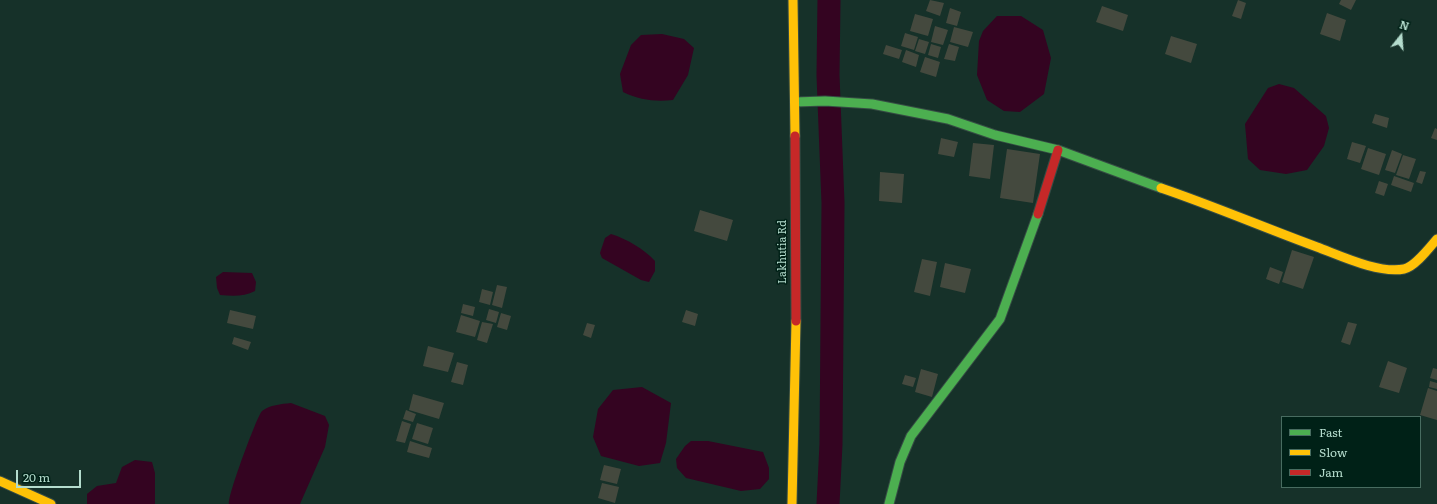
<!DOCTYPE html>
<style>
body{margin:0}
#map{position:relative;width:1437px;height:504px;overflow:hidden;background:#163129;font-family:Literata,serif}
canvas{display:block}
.legend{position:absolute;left:1281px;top:416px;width:140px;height:72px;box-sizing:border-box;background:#002117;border:1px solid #486c60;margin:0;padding:5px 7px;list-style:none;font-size:12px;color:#b4dccd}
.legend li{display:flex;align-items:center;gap:8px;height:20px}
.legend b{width:20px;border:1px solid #486c60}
.north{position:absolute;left:1381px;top:16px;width:40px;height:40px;-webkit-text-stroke:3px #002117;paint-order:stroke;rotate:17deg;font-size:11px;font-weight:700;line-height:16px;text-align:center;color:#b4dccd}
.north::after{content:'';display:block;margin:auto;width:14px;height:18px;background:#b4dccd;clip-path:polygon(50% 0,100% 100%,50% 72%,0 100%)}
.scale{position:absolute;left:16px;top:470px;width:65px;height:18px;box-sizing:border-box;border:2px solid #b4dccd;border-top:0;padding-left:5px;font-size:12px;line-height:14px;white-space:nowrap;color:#b4dccd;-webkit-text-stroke:3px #002117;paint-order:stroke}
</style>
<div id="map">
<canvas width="1437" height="504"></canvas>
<ul class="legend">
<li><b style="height:5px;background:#4caf50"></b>Fast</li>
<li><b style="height:5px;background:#ffc107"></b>Slow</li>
<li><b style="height:5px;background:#c62828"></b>Jam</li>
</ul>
<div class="north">N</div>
<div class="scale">20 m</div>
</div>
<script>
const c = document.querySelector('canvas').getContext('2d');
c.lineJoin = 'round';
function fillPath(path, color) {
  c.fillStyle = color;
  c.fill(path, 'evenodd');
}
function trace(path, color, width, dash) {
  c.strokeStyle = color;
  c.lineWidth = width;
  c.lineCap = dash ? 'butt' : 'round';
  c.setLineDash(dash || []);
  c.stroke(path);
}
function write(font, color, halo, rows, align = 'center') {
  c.font = font + ' Literata,serif';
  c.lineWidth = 3;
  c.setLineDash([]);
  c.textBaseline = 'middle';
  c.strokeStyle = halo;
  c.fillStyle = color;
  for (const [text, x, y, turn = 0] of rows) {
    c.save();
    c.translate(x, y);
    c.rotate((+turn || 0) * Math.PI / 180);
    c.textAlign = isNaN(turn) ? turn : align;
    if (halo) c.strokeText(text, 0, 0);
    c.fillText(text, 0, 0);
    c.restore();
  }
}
fillPath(new Path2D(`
 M 997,16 L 1021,16 L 1043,30 L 1051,58 L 1044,94 L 1020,112 L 1004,111 L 987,100 L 977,75 L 979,41 L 983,31 Z
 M 662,34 L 684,39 L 694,48 L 688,75 L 673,100 C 655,102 640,100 623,92 L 620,74 L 631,45 L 641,35 Z
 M 1279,84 L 1294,88 L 1326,116 L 1329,128 L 1324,146 L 1307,170 L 1286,174 L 1260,170 L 1248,159 L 1245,124 L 1268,88 Z
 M 611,234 C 627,239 644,249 655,261 L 655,271 L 649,282 L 641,280 L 602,258 L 600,253 L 605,238 Z
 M 223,272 L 252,273 L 256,282 L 255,291 C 244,297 232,296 220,295 L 217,288 L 216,277 Z
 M 642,387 L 671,403 L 666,443 L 660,463 L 639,466 L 601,456 L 593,437 L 598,409 L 613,390 Z
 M 291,403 L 325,416 L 329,425 L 325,447 L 300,504 L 229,504 C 227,497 257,416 262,411 C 270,405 281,404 291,403 Z
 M 691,441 L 708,441 L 763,452 L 769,468 L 769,479 L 760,489 L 741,491 L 686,478 L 677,468 L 676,459 L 685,446 Z
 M 135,460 L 152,462 L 155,473 L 155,504 L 87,504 L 87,494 L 97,486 L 116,483 L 122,467 Z`), '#340421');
trace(new Path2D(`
 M 828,504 L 831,444 L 833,203 L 828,75 L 829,0`), '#340421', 23);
fillPath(new Path2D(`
 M 930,0 L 944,3 L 940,16 L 926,11 Z
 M 1238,0 L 1246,3 L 1241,19 L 1232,16 Z
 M 1341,0 L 1356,0 L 1351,10 L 1339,4 Z
 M 1102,6 L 1128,15 L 1123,31 L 1096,22 Z
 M 950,8 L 961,12 L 957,26 L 946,23 Z
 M 1327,13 L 1346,20 L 1340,41 L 1320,34 Z
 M 915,14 L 933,19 L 928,36 L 910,31 Z
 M 935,26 L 948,30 L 943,45 L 931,42 Z
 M 954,27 L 973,32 L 968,47 L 950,42 Z
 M 905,33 L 918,37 L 914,50 L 901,46 Z
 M 1171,36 L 1197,44 L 1191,63 L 1165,54 Z
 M 919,39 L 929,42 L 925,54 L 915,51 Z
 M 931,44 L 941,47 L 938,58 L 928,55 Z
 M 949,44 L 959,47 L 955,61 L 944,59 Z
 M 886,45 L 902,50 L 899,59 L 883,54 Z
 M 906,50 L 919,55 L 916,67 L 902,62 Z
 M 925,57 L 940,62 L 936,77 L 920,72 Z
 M 1375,114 L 1389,118 L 1387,128 L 1372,123 Z
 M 1435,128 L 1437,129 L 1437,140 L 1431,138 Z
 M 941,138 L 958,142 L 954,157 L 938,154 Z
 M 1352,142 L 1366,146 L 1360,163 L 1347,159 Z
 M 973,143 L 994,145 L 990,179 L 969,176 Z
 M 1368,148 L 1386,154 L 1379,175 L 1361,169 Z
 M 1007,149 L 1040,154 L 1033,203 L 1000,198 Z
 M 1392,150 L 1402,154 L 1395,173 L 1385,170 Z
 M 1403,155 L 1416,159 L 1409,179 L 1396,175 Z
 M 1420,171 L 1426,172 L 1422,184 L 1416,182 Z
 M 880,172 L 904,174 L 902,203 L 879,201 Z
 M 1394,176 L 1414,183 L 1411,192 L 1391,185 Z
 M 1379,181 L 1388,184 L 1384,196 L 1375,193 Z
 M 700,210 L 733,220 L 727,241 L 694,231 Z
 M 1292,250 L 1314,257 L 1303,289 L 1282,282 Z
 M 922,259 L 937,262 L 930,296 L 914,292 Z
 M 945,263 L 971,269 L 965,293 L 940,287 Z
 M 1270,267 L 1283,272 L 1279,284 L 1266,279 Z
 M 497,285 L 507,287 L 502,308 L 492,305 Z
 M 482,289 L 493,292 L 490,305 L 479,302 Z
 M 463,304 L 475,307 L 473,316 L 461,313 Z
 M 489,309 L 499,312 L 496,323 L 486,320 Z
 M 230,310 L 256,316 L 253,329 L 227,323 Z
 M 686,310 L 698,314 L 695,326 L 682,322 Z
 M 501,313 L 511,316 L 507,330 L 497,327 Z
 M 461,315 L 480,321 L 475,337 L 456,332 Z
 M 482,322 L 493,324 L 487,343 L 477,340 Z
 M 1348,322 L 1357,324 L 1350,345 L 1341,342 Z
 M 587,323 L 595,325 L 591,338 L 583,335 Z
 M 234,337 L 251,342 L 248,350 L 232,344 Z
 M 428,346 L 454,353 L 448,372 L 423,366 Z
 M 1388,361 L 1407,368 L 1399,393 L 1379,387 Z
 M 457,362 L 468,365 L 463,385 L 451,382 Z
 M 1433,368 L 1437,369 L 1437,380 L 1430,378 Z
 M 921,369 L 938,374 L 932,397 L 915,392 Z
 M 905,375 L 916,378 L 913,387 L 902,384 Z
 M 1430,381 L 1437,383 L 1437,389 L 1429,387 Z
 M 1428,388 L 1437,391 L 1437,420 L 1420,415 Z
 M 413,394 L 444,403 L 439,419 L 409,410 Z
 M 406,410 L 416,414 L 413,422 L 403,419 Z
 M 402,421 L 411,424 L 405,443 L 396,441 Z
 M 417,423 L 433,428 L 428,444 L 412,439 Z
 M 410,441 L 432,448 L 429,458 L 407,452 Z
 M 604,465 L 621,469 L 617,484 L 600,480 Z
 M 602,483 L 619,487 L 615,503 L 598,498 Z`), '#44493e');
const fast = new Path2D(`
 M 795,102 L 825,101 L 872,104 L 948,119 L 995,135 L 1058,150 L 1161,188
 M 889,504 L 900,462 L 911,436 L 1000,319 L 1038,214`);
const slow = new Path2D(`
 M 793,0 L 795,136
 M 1161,188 C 1214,206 1265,228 1317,247 C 1341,256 1379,274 1404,269 C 1415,267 1430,247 1437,239
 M 0,481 L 51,504
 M 792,504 L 796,321`);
const jam = new Path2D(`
 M 795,136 L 796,321
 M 1038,214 L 1058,150`);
trace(fast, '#364c44', 11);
trace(slow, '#364c44', 11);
trace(jam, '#364c44', 11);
trace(fast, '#4caf50', 9);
trace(slow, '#ffc107', 9);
trace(jam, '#c62828', 9);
write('11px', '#b4dccd', '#002117', [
 ["Lakhutia Rd",783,252,-90]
]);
</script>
